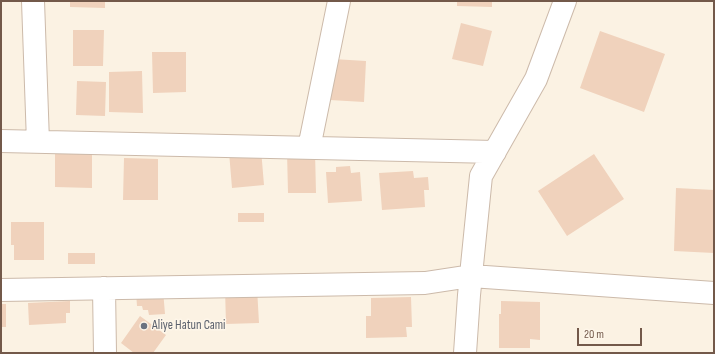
<!DOCTYPE html>
<style>
body{margin:0}
#map{position:relative;width:715px;height:354px;overflow:hidden;background:#fbf2e3;font-family:"Sofia Sans Condensed",sans-serif}
canvas{display:block}
.frame{position:absolute;inset:0;border:2px solid #73594a;pointer-events:none}
.scale{position:absolute;left:577px;top:328px;width:65px;height:18px;box-sizing:border-box;border:2px solid #73594a;border-top:0;padding-left:5px;font-size:12px;line-height:14px;white-space:nowrap;color:#73594a;-webkit-text-stroke:3px #fef6e9;paint-order:stroke}
</style>
<div id="map">
<canvas width="715" height="354"></canvas>
<div class="frame"></div>
<div class="scale">20 m</div>
</div>
<script>
const c = document.querySelector('canvas').getContext('2d');
c.lineJoin = 'round';
function fillPath(path, color) {
  c.fillStyle = color;
  c.fill(path, 'evenodd');
}
function trace(path, color, width, dash) {
  c.strokeStyle = color;
  c.lineWidth = width;
  c.lineCap = dash ? 'butt' : 'round';
  c.setLineDash(dash || []);
  c.stroke(path);
}
function write(font, color, halo, rows, align = 'center') {
  c.font = font + ' "Sofia Sans Condensed",sans-serif';
  c.lineWidth = 3;
  c.setLineDash([]);
  c.textBaseline = 'middle';
  c.strokeStyle = halo;
  c.fillStyle = color;
  for (const [text, x, y, turn = 0] of rows) {
    c.save();
    c.translate(x, y);
    c.rotate((+turn || 0) * Math.PI / 180);
    c.textAlign = isNaN(turn) ? turn : align;
    if (halo) c.strokeText(text, 0, 0);
    c.fillText(text, 0, 0);
    c.restore();
  }
}
fillPath(new Path2D(`
 M 70,1 L 105,1 L 105,8 L 70,7 Z
 M 457,1 L 492,1 L 492,7 L 457,6 Z
 M 461,23 L 492,31 L 483,66 L 452,59 Z
 M 73,30 L 104,30 L 103,66 L 73,66 Z
 M 600,31 L 665,54 L 644,112 L 580,88 Z
 M 152,52 L 186,52 L 186,92 L 153,93 Z
 M 333,59 L 366,61 L 364,102 L 330,100 Z
 M 142,71 L 143,113 L 109,112 L 109,72 Z
 M 77,81 L 106,82 L 105,116 L 76,115 Z
 M 261,149 L 264,185 L 232,188 L 229,152 Z
 M 315,151 L 316,193 L 288,193 L 287,152 Z
 M 55,152 L 92,152 L 92,188 L 55,187 Z
 M 594,154 L 624,199 L 567,236 L 538,191 Z
 M 124,158 L 158,159 L 158,200 L 123,200 Z
 M 350,166 L 351,173 L 360,172 L 362,201 L 328,203 L 326,172 L 336,172 L 336,167 Z
 M 413,171 L 414,178 L 428,177 L 429,190 L 424,190 L 425,207 L 382,210 L 379,173 Z
 M 676,188 L 714,190 L 714,253 L 674,251 Z
 M 238,213 L 264,213 L 264,222 L 238,222 Z
 M 11,222 L 44,222 L 44,260 L 14,260 L 14,245 L 11,245 Z
 M 68,253 L 95,253 L 95,264 L 68,264 Z
 M 257,288 L 259,323 L 226,324 L 225,289 Z
 M 163,290 L 165,314 L 149,315 L 148,310 L 143,310 L 142,306 L 137,306 L 136,292 Z
 M 411,297 L 412,327 L 406,327 L 407,337 L 366,338 L 366,316 L 371,316 L 371,298 Z
 M 70,301 L 70,313 L 66,313 L 66,323 L 29,325 L 28,303 Z
 M 501,301 L 540,302 L 540,340 L 530,339 L 530,348 L 499,348 L 499,314 L 501,314 Z
 M 1,304 L 6,304 L 6,327 L 1,327 Z
 M 140,316 L 166,335 L 153,353 L 134,353 L 121,343 Z`), '#f0d2bc');
const minor = new Path2D(`
 M 33,1 L 38,142
 M 1,141 L 495,152
 M 309,148 L 339,1
 M 104,288 L 105,353
 M 1,290 L 425,283 L 471,276 L 714,293
 M 465,353 L 469,295 L 481,176 L 536,79 L 565,1`);
trace(minor, '#ccbaaa', 24);
trace(minor, '#fff', 22);
for (const [x, y, r, color] of [
 [144,326,4,"#6b7280"]
]) {
  const dot = new Path2D();
  dot.arc(x, y, r, 0, 2 * Math.PI);
  c.fillStyle = color;
  c.fill(dot);
  trace(dot, '#fef6e9', 1.5);
}
write('13px', '#5b616d', '#fef6e9', [
 ["Aliye Hatun Cami",152,326]
], 'left');
</script>
